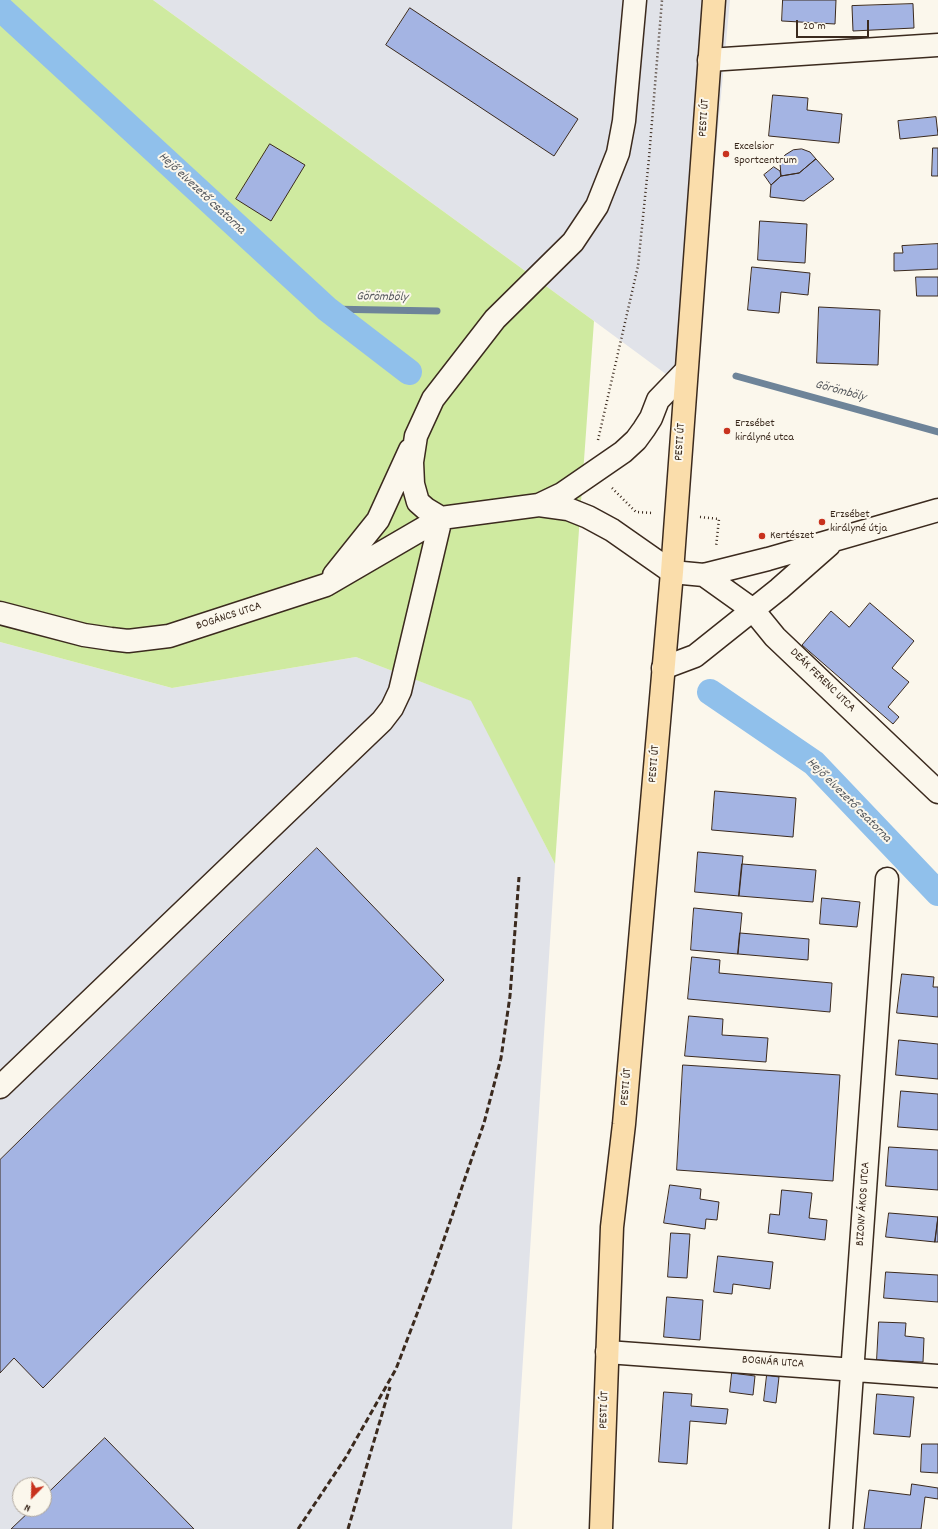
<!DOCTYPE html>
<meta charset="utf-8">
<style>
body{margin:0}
#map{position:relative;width:938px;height:1529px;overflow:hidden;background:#fbf7ec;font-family:Dekko,sans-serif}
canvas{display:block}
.north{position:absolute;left:12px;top:1477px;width:40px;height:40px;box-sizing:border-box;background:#fbf7ec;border:1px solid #aea59a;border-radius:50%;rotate:203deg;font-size:11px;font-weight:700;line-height:16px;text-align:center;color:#3b2a1e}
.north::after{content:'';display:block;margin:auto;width:14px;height:18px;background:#c8321e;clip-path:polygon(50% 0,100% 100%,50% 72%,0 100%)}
.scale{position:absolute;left:796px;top:20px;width:73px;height:18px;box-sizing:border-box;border:2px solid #3b2a1e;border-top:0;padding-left:5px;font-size:12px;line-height:14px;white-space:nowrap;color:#3b2a1e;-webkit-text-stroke:3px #fbf7ec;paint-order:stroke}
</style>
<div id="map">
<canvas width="938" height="1529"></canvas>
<div class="north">N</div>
<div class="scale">20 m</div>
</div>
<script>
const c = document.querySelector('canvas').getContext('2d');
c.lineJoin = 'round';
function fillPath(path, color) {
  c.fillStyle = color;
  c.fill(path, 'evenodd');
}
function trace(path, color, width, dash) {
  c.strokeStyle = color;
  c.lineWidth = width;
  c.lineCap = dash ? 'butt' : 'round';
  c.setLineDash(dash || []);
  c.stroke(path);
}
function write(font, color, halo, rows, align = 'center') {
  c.font = font + ' Dekko,sans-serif';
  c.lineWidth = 4;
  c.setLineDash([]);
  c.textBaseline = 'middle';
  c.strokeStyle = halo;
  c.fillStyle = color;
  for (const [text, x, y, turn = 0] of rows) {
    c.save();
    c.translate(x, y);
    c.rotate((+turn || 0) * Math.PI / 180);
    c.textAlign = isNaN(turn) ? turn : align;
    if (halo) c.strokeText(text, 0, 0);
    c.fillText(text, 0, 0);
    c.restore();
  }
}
fillPath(new Path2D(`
 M 153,0 L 730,0 L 693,394 L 594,321 Z
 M 0,642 L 172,688 L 356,657 L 472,701 L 555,864 L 512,1529 L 0,1529 ZM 20,1485 L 44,1485 L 44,1509 L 20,1509 Z`), '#e1e3e9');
fillPath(new Path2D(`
 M 0,0 L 153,0 L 594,321 L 555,864 L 471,701 L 356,657 L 172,688 L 0,642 Z`), '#cfeaa0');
trace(new Path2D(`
 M 327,309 L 437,311
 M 736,376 L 938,432`), '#6e8499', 7);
trace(new Path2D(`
 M 0,8 L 327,309 L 409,372
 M 710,692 L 814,763 L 938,893`), '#90c0eb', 26);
const building = new Path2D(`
 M 783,0 L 836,0 L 835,24 L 782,21 Z
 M 913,4 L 914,28 L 853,31 L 852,6 Z
 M 410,8 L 578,119 L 554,156 L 386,45 Z
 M 773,95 L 808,98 L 807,110 L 842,114 L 839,143 L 769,136 Z
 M 936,117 L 938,135 L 900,139 L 898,121 Z
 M 270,144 L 305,165 L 271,221 L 236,199 Z
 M 933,148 L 938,148 L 938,176 L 932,176 Z
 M 802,149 L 810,152 L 816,159 L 799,173 L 781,176 L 780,163 L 785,155 L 793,150 Z
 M 816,159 L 834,179 L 804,201 L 770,197 L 771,185 L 781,176 L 799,173 Z
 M 774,167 L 780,171 L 781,176 L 771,185 L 764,175 Z
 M 760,221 L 807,224 L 805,263 L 758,260 Z
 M 938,244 L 938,269 L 894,271 L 894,253 L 903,253 L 902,246 Z
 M 752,267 L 810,273 L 808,295 L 781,292 L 779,313 L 748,310 Z
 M 916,277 L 938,277 L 938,296 L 917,296 Z
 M 819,307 L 880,310 L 878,365 L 817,363 Z
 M 870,603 L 914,641 L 892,668 L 909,682 L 888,707 L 899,717 L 893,724 L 802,645 L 831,611 L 849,627 Z
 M 715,791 L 796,798 L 793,837 L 712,830 Z
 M 317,848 L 444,980 L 43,1388 L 14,1358 L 0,1373 L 0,1160 Z
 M 698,852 L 743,856 L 739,896 L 695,892 Z
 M 742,864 L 816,870 L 813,902 L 739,896 Z
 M 822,898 L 860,902 L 857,927 L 820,924 Z
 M 694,908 L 742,913 L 738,954 L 691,950 Z
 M 740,933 L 809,939 L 808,960 L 738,954 Z
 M 692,957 L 720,960 L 719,973 L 832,983 L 830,1012 L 688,999 Z
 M 902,974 L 934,977 L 933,987 L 938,987 L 938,1017 L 897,1013 Z
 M 689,1016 L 723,1019 L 722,1035 L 768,1038 L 766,1062 L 685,1056 Z
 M 899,1040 L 938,1044 L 938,1079 L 896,1075 Z
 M 683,1065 L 840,1075 L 833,1181 L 677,1170 Z
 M 901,1091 L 938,1094 L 938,1130 L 898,1127 Z
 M 889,1147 L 938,1150 L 938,1190 L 886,1186 Z
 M 670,1185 L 701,1189 L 700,1199 L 719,1202 L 717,1220 L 706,1219 L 705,1229 L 664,1223 Z
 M 782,1190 L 812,1193 L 809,1218 L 827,1220 L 825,1240 L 768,1233 L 770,1214 L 779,1215 Z
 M 889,1213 L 938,1217 L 935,1242 L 886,1237 Z
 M 938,1217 L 938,1242 L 935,1242 Z
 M 671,1233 L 690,1234 L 687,1278 L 668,1277 Z
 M 718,1256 L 773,1262 L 770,1289 L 733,1284 L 732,1294 L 714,1292 Z
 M 886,1272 L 938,1275 L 938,1302 L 884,1298 Z
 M 667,1297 L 703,1300 L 700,1340 L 664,1337 Z
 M 879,1322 L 906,1323 L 905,1336 L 924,1338 L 923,1362 L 877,1360 Z
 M 732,1373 L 755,1376 L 753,1395 L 730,1392 Z
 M 767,1375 L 779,1377 L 776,1403 L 764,1401 Z
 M 664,1392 L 692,1394 L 691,1406 L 728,1409 L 726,1424 L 690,1421 L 687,1464 L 659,1462 Z
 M 877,1394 L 914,1397 L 910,1437 L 874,1434 Z
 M 105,1438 L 194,1529 L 11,1529 L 32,1509 L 44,1509 L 44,1497 Z
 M 922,1444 L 938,1444 L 938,1473 L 921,1472 Z
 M 912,1484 L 938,1488 L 938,1499 L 925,1497 L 921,1529 L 864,1529 L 869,1490 L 910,1495 Z`);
fillPath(building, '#a4b4e3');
trace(building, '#3b2a1e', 1);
const minor = new Path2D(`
 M 635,0 L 624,121 L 618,153 L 597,206 L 573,242 L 495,319 L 433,399 L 416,436 L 412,462 L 413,484 L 418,502 L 426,509 L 441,518 L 539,505 L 568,509 L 588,517 L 612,530 L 672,572 L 704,575 L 768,559 L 938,510
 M 709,60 L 938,45
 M 539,505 L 562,494 L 623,452 L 636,440 L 644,429 L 651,418 L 658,400 L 686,371
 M 334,575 L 378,520 L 410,450
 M 704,575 L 753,610 L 775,637 L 938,792
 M 0,613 L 84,635 L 111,639 L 128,641 L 169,636 L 326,585 L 441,518
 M 663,668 L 695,656 L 779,589 L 829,545
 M 0,1087 L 382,721 L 392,708 L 400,691 L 441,518
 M 607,1352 L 938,1376
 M 841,1529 L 887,879`);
const major = new Path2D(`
 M 601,1529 L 612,1227 L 624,1124 L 672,572 L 714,0`);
trace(minor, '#3b2a1e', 25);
trace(major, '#3b2a1e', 25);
trace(new Path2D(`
 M 598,440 L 638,266 L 649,158 L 662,0
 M 612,488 L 636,512 L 653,513
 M 700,517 L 719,519 L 716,547`), '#3b2a1e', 2.5, [1, 3]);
trace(minor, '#fbf7ec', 22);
trace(major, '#faddab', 22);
trace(new Path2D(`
 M 298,1529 L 346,1457 L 396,1369 L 431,1277 L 484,1123 L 501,1058 L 510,996 L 519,877
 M 348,1529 L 390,1387`), '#3b2a1e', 3, [6, 3]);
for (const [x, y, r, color] of [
 [726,154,4,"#c8321e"],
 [727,431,4,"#c8321e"],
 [822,522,4,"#c8321e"],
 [762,536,4,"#c8321e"]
]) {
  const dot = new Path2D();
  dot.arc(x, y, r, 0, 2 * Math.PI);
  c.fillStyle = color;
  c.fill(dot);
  trace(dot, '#fbf7ec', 1.5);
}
write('12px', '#3b2a1e', '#fbf7ec', [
 ["PESTI ÚT",705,118,-86],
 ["PESTI ÚT",681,442,-86],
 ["BOGÁNCS UTCA",229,617,-18],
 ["DEÁK FERENC UTCA",822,681,44],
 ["PESTI ÚT",655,764,-85],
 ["PESTI ÚT",627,1087,-85],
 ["BIZONY ÁKOS UTCA",864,1204,-86],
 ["BOGNÁR UTCA",773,1363,4],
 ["PESTI ÚT",605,1410,-88]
]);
write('12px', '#3b2a1e', '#fbf7ec', [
 ["Excelsior",734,147],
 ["Sportcentrum",734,161],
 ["Erzsébet",735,424],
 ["királyné utca",735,438],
 ["Erzsébet",830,515],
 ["királyné útja",830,529],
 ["Kertészet",770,536]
], 'left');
write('italic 13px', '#54575c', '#fbf7ec', [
 ["Hejő elvezető csatorna",201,194,43],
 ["Görömböly",382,298,1],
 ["Görömböly",840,392,15],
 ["Hejő elvezető csatorna",848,801,45]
]);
</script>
